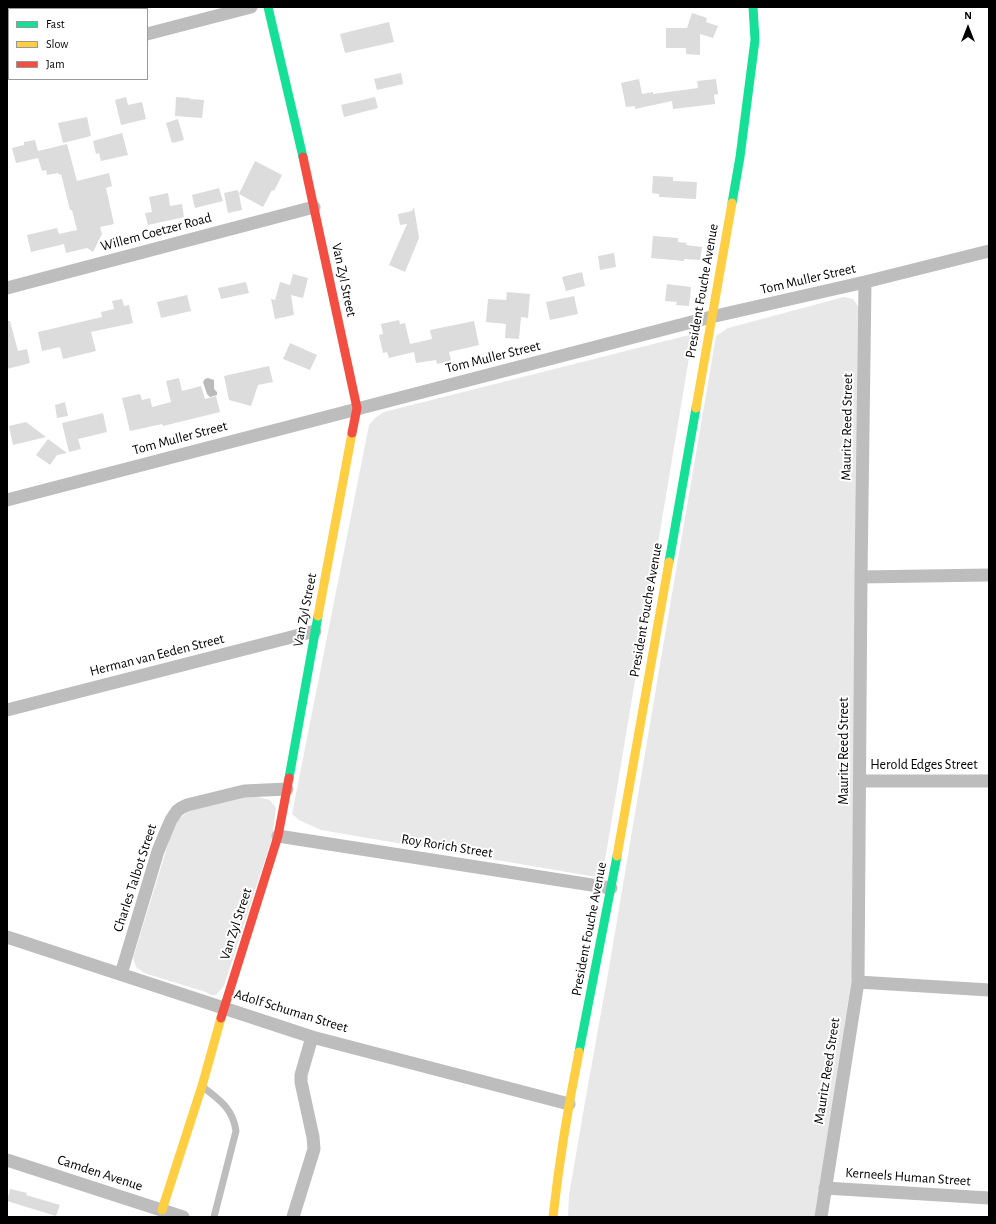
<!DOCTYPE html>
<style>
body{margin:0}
#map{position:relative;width:996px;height:1224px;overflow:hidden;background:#fff;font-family:"Alegreya Sans",sans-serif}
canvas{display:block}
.frame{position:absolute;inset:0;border:8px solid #000;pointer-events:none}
.legend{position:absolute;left:8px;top:8px;width:140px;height:72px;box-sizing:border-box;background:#fff;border:1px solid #999;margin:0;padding:5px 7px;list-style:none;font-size:12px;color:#000}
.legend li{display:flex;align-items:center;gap:8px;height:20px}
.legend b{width:20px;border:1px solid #999}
.north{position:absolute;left:948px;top:8px;width:40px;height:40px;-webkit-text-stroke:3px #fff;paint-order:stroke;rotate:0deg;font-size:11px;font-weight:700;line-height:16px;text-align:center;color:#000}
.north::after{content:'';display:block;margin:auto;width:14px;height:18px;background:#000;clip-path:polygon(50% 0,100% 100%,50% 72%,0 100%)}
</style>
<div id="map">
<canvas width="996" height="1224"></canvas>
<div class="frame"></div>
<ul class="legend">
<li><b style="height:5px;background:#16e098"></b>Fast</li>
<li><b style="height:5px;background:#ffcf43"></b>Slow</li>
<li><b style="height:5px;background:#f24e42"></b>Jam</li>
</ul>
<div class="north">N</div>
</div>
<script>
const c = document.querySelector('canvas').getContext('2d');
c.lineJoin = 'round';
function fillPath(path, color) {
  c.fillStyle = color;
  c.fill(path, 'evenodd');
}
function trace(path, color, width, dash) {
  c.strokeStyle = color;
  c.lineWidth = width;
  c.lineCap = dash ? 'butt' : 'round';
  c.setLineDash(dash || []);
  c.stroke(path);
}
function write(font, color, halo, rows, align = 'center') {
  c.font = font + ' "Alegreya Sans",sans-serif';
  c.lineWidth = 4;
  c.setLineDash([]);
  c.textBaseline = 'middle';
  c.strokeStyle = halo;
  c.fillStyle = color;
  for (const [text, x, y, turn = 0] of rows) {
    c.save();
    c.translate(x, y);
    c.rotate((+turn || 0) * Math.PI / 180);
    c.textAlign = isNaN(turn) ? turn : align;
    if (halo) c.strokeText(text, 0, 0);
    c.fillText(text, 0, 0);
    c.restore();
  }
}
fillPath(new Path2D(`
 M 844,297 L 853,299 L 858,306 L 852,976 L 816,1217 L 568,1217 L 569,1195 L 585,1102 L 609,968 L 658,676 L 716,336 L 728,328 Z
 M 693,334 L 602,878 L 321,830 L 299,820 L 292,814 L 369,425 L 375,418 L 384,412 Z
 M 244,797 L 258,797 L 270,800 L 276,808 L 272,838 L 224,986 L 216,995 L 211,995 L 206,992 L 144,973 L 136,967 L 133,958 L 170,838 L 179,819 L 190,810 Z`), '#e8e8e8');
fillPath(new Path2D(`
 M 208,378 L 214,380 L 214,389 L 217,392 L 217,395 L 210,397 L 207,394 L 203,382 L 205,379 Z`), '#bababa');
fillPath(new Path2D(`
 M 692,13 L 707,18 L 706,22 L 718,26 L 713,38 L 700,34 L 700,55 L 686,54 L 686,48 L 666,48 L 666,28 L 687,28 Z
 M 389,22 L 394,42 L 345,53 L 340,34 Z
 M 401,73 L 403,84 L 377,90 L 374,79 Z
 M 639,79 L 642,94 L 653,92 L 653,94 L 698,88 L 697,81 L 716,79 L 718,94 L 714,95 L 715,104 L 673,109 L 672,101 L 635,109 L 635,106 L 626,107 L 621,83 Z
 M 126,97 L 128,105 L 142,102 L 146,119 L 121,125 L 115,100 Z
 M 176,97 L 190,98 L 190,99 L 204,100 L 202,118 L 175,116 Z
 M 375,97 L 378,108 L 344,117 L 341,105 Z
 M 87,117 L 91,136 L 63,143 L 58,123 Z
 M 178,119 L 184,140 L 172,143 L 166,123 Z
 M 122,133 L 128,155 L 101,161 L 99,153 L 96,154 L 93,141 Z
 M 35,140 L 38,151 L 67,144 L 77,181 L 109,173 L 112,186 L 106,188 L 114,224 L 100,227 L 102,234 L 93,252 L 87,248 L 66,253 L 64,244 L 31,252 L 27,235 L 57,228 L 59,234 L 77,230 L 72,210 L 70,210 L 61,174 L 59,175 L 58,173 L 47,175 L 46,170 L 42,171 L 38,158 L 16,163 L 12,148 L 24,145 L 24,142 Z
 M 255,161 L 282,175 L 274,191 L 272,190 L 263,207 L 239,194 L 242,210 L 228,213 L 224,193 L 238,190 L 239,194 Z
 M 653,176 L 673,177 L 673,181 L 697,182 L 696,199 L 659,197 L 659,194 L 652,193 Z
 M 219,188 L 223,201 L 195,208 L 192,195 Z
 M 168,193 L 170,206 L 182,204 L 184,217 L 148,225 L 145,213 L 152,212 L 149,197 Z
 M 414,207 L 419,238 L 405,272 L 389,265 L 407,224 L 400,225 L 398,214 L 412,211 Z
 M 653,236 L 678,238 L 678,242 L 687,243 L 686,245 L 702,247 L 700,260 L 684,259 L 684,261 L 651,258 Z
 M 614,253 L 616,267 L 600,270 L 598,256 Z
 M 582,272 L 585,286 L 566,291 L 562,277 Z
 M 293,274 L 308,278 L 303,298 L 291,295 L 294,315 L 275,319 L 271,299 L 275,300 L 280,282 L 290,285 Z
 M 246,282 L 249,293 L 221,299 L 218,288 Z
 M 667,284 L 691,287 L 689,306 L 676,305 L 677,302 L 665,301 Z
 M 507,292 L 530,294 L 528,318 L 521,317 L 519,339 L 505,338 L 506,324 L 486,322 L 488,299 L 506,300 Z
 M 187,295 L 191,311 L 161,318 L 157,302 Z
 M 574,296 L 578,314 L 550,320 L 546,302 Z
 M 122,299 L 124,306 L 129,305 L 133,323 L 91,332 L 96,351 L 63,359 L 60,347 L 42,351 L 38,332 L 102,317 L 101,312 L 114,309 L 112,301 Z
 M 399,320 L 400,324 L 405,323 L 410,344 L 432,339 L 430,330 L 474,321 L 479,345 L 449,352 L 451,361 L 437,364 L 436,360 L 416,363 L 414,352 L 389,358 L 387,352 L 383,353 L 379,335 L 383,334 L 381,324 Z
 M 7,321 L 10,321 L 18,351 L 27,349 L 30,363 L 7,369 Z
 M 290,343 L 317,355 L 310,370 L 283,359 Z
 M 269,366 L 273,382 L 258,385 L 251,406 L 229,400 L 224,376 Z
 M 179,378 L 182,391 L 201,386 L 205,399 L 216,396 L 220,412 L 163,426 L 162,424 L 130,431 L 122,398 L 140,394 L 142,400 L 150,398 L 152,407 L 171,402 L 166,381 Z
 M 65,402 L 68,416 L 57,418 L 55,405 Z
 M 103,413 L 107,432 L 78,439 L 81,449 L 69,452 L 62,423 Z
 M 26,422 L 46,437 L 13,445 L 9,426 Z
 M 48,439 L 67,453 L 57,455 L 50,465 L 36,455 Z
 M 10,1189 L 27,1193 L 26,1195 L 60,1205 L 56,1216 L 7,1201 Z`), '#dcdcdc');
trace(new Path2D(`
 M 203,1087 C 220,1100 233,1109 236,1131 L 214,1217`), '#bdbdbd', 7);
trace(new Path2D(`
 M 147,34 L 251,7
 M 7,70 L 9,70
 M 7,288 L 314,207
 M 7,500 L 711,317 L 865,282 L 989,251
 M 861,577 L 989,575
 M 7,710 L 315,631
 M 860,781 L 989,781
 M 278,836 L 611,888
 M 7,937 L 312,1037 L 569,1104
 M 121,974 L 158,851 L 165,834 L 171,820 L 177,811 L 181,808 L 187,805 L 244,791 L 287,789
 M 858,982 L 989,990
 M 7,1160 L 183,1217
 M 825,1188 L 989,1198
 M 293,1217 L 314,1149 L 313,1137 L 301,1082 L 301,1075 L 312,1037
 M 821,1217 L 858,982 L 861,577 L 865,282`), '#bdbdbd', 13);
trace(new Path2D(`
 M 268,7 L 303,157
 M 732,203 L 740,157 L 755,40 L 753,7
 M 669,562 L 696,408
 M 289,778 L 318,616
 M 579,1052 L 617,856`), '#16e098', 9);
trace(new Path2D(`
 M 696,408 L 732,203
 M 318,616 L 352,433
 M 617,856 L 669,562
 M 162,1210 L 202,1086 L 221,1018
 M 553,1217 C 559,1162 568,1107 579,1052`), '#ffcf43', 9);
trace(new Path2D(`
 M 303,157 L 357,408 L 352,433
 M 221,1018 L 278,836 L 289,778`), '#f24e42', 9);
write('14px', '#000', '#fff', [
 ["Willem Coetzer Road",156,232,-15],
 ["Tom Muller Street",808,279,-13],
 ["Van Zyl Street",344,280,78],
 ["President Fouche Avenue",702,291,-80],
 ["Tom Muller Street",493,357,-14],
 ["Mauritz Reed Street",847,427,-89],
 ["Tom Muller Street",180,438,-15],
 ["Van Zyl Street",305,610,-79],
 ["President Fouche Avenue",646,610,-80],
 ["Herman van Eeden Street",157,655,-14],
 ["Mauritz Reed Street",844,751,-90],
 ["Herold Edges Street",924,765],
 ["Roy Rorich Street",447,846,9],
 ["Charles Talbot Street",135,878,-72],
 ["Van Zyl Street",236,924,-72],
 ["President Fouche Avenue",589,929,-79],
 ["Adolf Schuman Street",291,1011,17],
 ["Mauritz Reed Street",827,1071,-81],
 ["Camden Avenue",100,1173,18],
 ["Kerneels Human Street",908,1177,4]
]);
</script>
